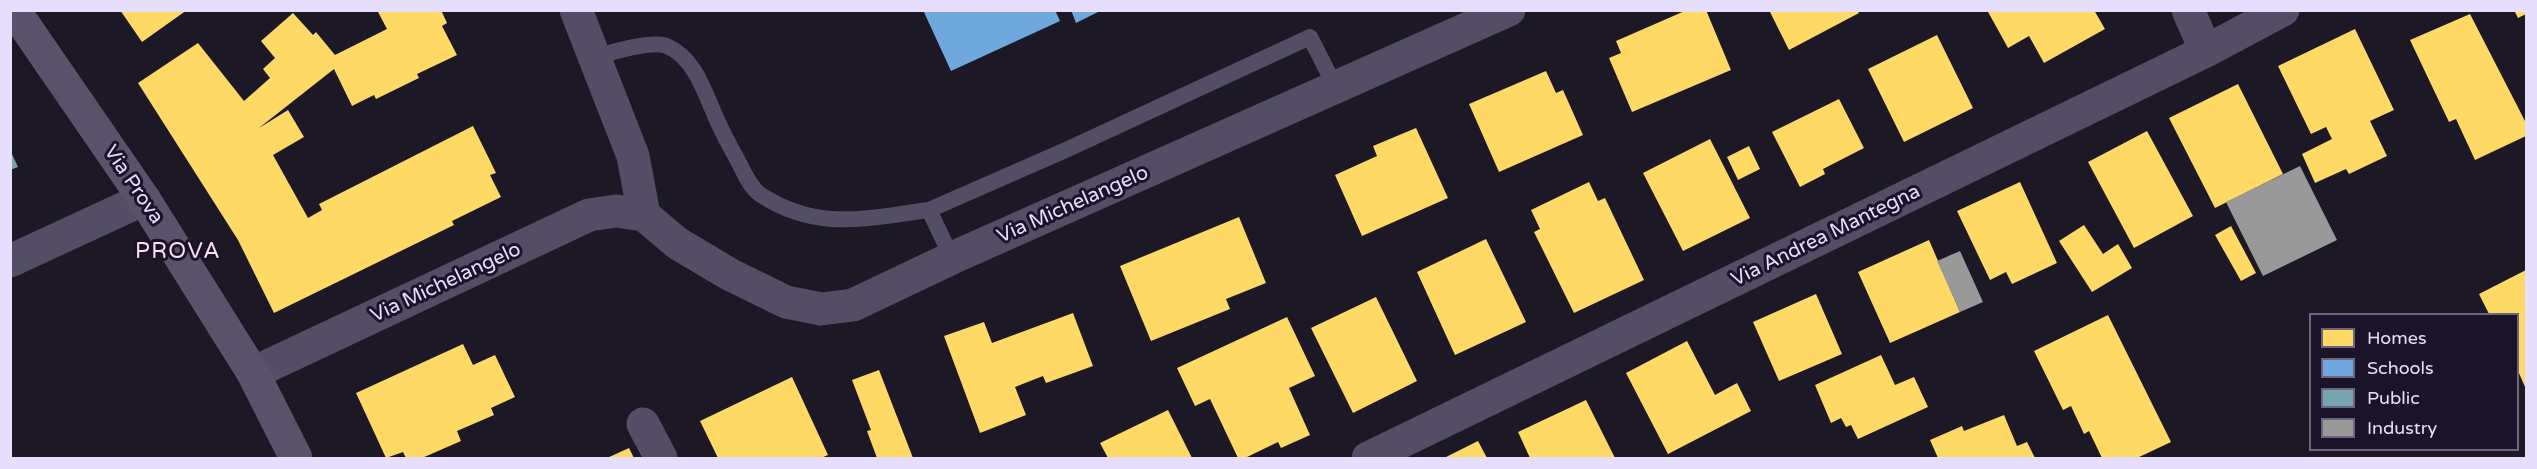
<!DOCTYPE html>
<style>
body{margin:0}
#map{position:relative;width:2537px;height:469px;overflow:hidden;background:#1c1825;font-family:"Varela Round",sans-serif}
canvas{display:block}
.frame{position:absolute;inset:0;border:12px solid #e7defd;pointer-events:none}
.legend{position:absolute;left:2309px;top:313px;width:210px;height:138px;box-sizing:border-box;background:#1b132a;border:2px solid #6d647e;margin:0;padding:8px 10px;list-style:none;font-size:18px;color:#e7defd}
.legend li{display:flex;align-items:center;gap:12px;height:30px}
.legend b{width:30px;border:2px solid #6d647e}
</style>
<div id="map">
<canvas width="2537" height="469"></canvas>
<div class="frame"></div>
<ul class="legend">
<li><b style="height:16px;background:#ffd966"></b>Homes</li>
<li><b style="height:16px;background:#6fa8dc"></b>Schools</li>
<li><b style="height:16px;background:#76a5af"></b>Public</li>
<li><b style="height:16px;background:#999"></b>Industry</li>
</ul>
</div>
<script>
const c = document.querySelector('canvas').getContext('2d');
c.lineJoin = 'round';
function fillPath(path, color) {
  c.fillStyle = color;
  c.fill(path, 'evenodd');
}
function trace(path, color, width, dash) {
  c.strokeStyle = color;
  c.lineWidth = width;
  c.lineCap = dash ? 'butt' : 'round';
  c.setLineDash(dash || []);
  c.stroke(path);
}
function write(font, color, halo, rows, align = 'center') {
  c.font = font + ' "Varela Round",sans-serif';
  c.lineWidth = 6;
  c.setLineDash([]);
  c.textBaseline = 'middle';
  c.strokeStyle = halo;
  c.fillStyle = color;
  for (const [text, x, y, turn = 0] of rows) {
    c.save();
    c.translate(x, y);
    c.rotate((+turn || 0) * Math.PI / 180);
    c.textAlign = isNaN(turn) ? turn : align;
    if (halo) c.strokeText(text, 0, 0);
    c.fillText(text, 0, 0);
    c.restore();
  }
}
fillPath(new Path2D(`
 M 120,10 L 187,10 L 142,42 Z
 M 377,10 L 441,10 L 447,23 L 442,26 L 457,55 L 417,74 L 419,78 L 376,99 L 374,95 L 352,106 L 334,69 L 259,128 L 288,110 L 304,137 L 273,155 L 308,218 L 322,210 L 319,204 L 473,126 L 496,173 L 490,175 L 501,197 L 452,221 L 454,225 L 274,313 L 238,240 L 138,83 L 198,43 L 244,101 L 270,78 L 263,69 L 275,58 L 261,41 L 293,13 L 313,35 L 316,32 L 335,55 L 387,29 Z
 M 1687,10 L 1706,10 L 1731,70 L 1632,112 L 1609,58 L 1621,53 L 1616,41 Z
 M 1769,10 L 1857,10 L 1859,13 L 1789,50 Z
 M 1987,10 L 2094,10 L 2105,29 L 2044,63 L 2029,36 L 2008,48 Z
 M 2514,10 L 2526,10 L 2526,14 L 2518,18 Z
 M 2470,14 L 2526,123 L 2526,136 L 2475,160 L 2456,119 L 2449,122 L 2410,40 Z
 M 2355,29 L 2394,110 L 2370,121 L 2387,156 L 2349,174 L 2346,169 L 2315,183 L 2302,154 L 2332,139 L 2326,127 L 2311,134 L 2278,66 Z
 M 1937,35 L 1973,108 L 1904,142 L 1868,69 Z
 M 1546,71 L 1556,93 L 1563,90 L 1583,135 L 1499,172 L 1469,104 Z
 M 2238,84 L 2283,174 L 2215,208 L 2169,118 Z
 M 1839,99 L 1864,148 L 1823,169 L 1825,174 L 1800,187 L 1772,132 Z
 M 1416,128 L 1448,198 L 1362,236 L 1335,175 L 1377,156 L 1373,146 Z
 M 2147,131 L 2193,216 L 2134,248 L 2088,162 Z
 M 1710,139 L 1750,218 L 1683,251 L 1643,173 Z
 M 1749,146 L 1760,169 L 1738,180 L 1727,157 Z
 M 1589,182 L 1598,201 L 1605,198 L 1644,280 L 1574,313 L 1534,232 L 1540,229 L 1531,210 Z
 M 2020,182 L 2057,263 L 2012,284 L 2006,272 L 1990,280 L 1957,211 Z
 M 1239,217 L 1266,283 L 1226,299 L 1230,309 L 1151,341 L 1120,266 Z
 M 2084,225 L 2103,254 L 2118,244 L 2132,268 L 2092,292 L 2059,241 Z
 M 2231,226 L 2256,273 L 2241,281 L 2215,235 Z
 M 1486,239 L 1526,322 L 1455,355 L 1417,272 Z
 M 1929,240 L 1960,312 L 1890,343 L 1858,272 Z
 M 2526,270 L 2526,389 L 2518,371 L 2518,314 L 2489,314 L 2479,294 Z
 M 1816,294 L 1842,354 L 1779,381 L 1753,322 Z
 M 1376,297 L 1417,381 L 1353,413 L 1311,328 Z
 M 1073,313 L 1093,366 L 1046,383 L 1043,376 L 1015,387 L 1026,415 L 980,433 L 944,336 L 984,322 L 992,343 Z
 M 2108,315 L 2171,442 L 2137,458 L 2102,458 L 2089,431 L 2084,434 L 2071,406 L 2063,410 L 2034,351 Z
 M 1287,317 L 1315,376 L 1289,388 L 1310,435 L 1281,448 L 1278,442 L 1245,458 L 1238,458 L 1210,399 L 1195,406 L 1177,368 Z
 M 1687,341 L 1715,395 L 1737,383 L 1751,411 L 1668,454 L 1626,373 Z
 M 463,344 L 473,365 L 495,355 L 515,397 L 491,408 L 494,415 L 457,431 L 461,441 L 422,458 L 406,458 L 403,452 L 386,458 L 356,393 Z
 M 1881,355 L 1895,385 L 1914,377 L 1928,407 L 1858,439 L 1851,425 L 1846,427 L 1841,418 L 1831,423 L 1815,385 Z
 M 879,370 L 913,458 L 877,458 L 867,431 L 871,430 L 852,380 Z
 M 792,377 L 828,455 L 821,458 L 797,458 L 796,457 L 792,458 L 718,458 L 700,421 Z
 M 1586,400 L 1615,458 L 1530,458 L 1518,432 Z
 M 1168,410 L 1192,458 L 1108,458 L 1100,443 Z
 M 2004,415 L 2017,446 L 2027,442 L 2035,458 L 1938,458 L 1930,440 L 1962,426 L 1964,431 Z
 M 1478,441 L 1487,458 L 1444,458 Z
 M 629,448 L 634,458 L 607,458 Z`), '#ffd966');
fillPath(new Path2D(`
 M 923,10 L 1055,10 L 1060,21 L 951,71 Z
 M 1071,10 L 1102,10 L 1076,23 Z`), '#6fa8dc');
fillPath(new Path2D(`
 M 10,150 L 18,167 L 10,170 Z`), '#76a5af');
fillPath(new Path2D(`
 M 2300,166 L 2337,240 L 2263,276 L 2226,202 Z
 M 1960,251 L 1983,302 L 1960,312 L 1937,261 Z`), '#999');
trace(new Path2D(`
 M 596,57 C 611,52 653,40 667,46 C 696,59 705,94 717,120 C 723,134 731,148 738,161 C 744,172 750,188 761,195 C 818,232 867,218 929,210
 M 952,258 L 929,210 L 1068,149 L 1310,37 L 1336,88`), '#534e65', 16);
trace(new Path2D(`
 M 576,10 L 633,156 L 644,215
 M 2188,10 L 2206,51
 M 10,261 L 144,199
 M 253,373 L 589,215 L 616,211 L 644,215 L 677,243 L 729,274 L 786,302 L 821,309 L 853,305 L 952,258 L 1509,10
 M 643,424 L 661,458
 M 1368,458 L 2206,51 L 2283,10`), '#534e65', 33);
trace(new Path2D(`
 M 14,10 L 144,199 L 253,373 L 296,458`), '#58526a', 33);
write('20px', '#e7defd', '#1b132a', [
 ["Via Prova",133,185,56],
 ["Via Michelangelo",1073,205,-24],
 ["Via Andrea Mantegna",1826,236,-26],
 ["Via Michelangelo",446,283,-25]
]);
c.letterSpacing = '1.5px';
write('22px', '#fde0ed', '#1b132a', [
 ["PROVA",178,252]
]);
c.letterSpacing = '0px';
</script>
